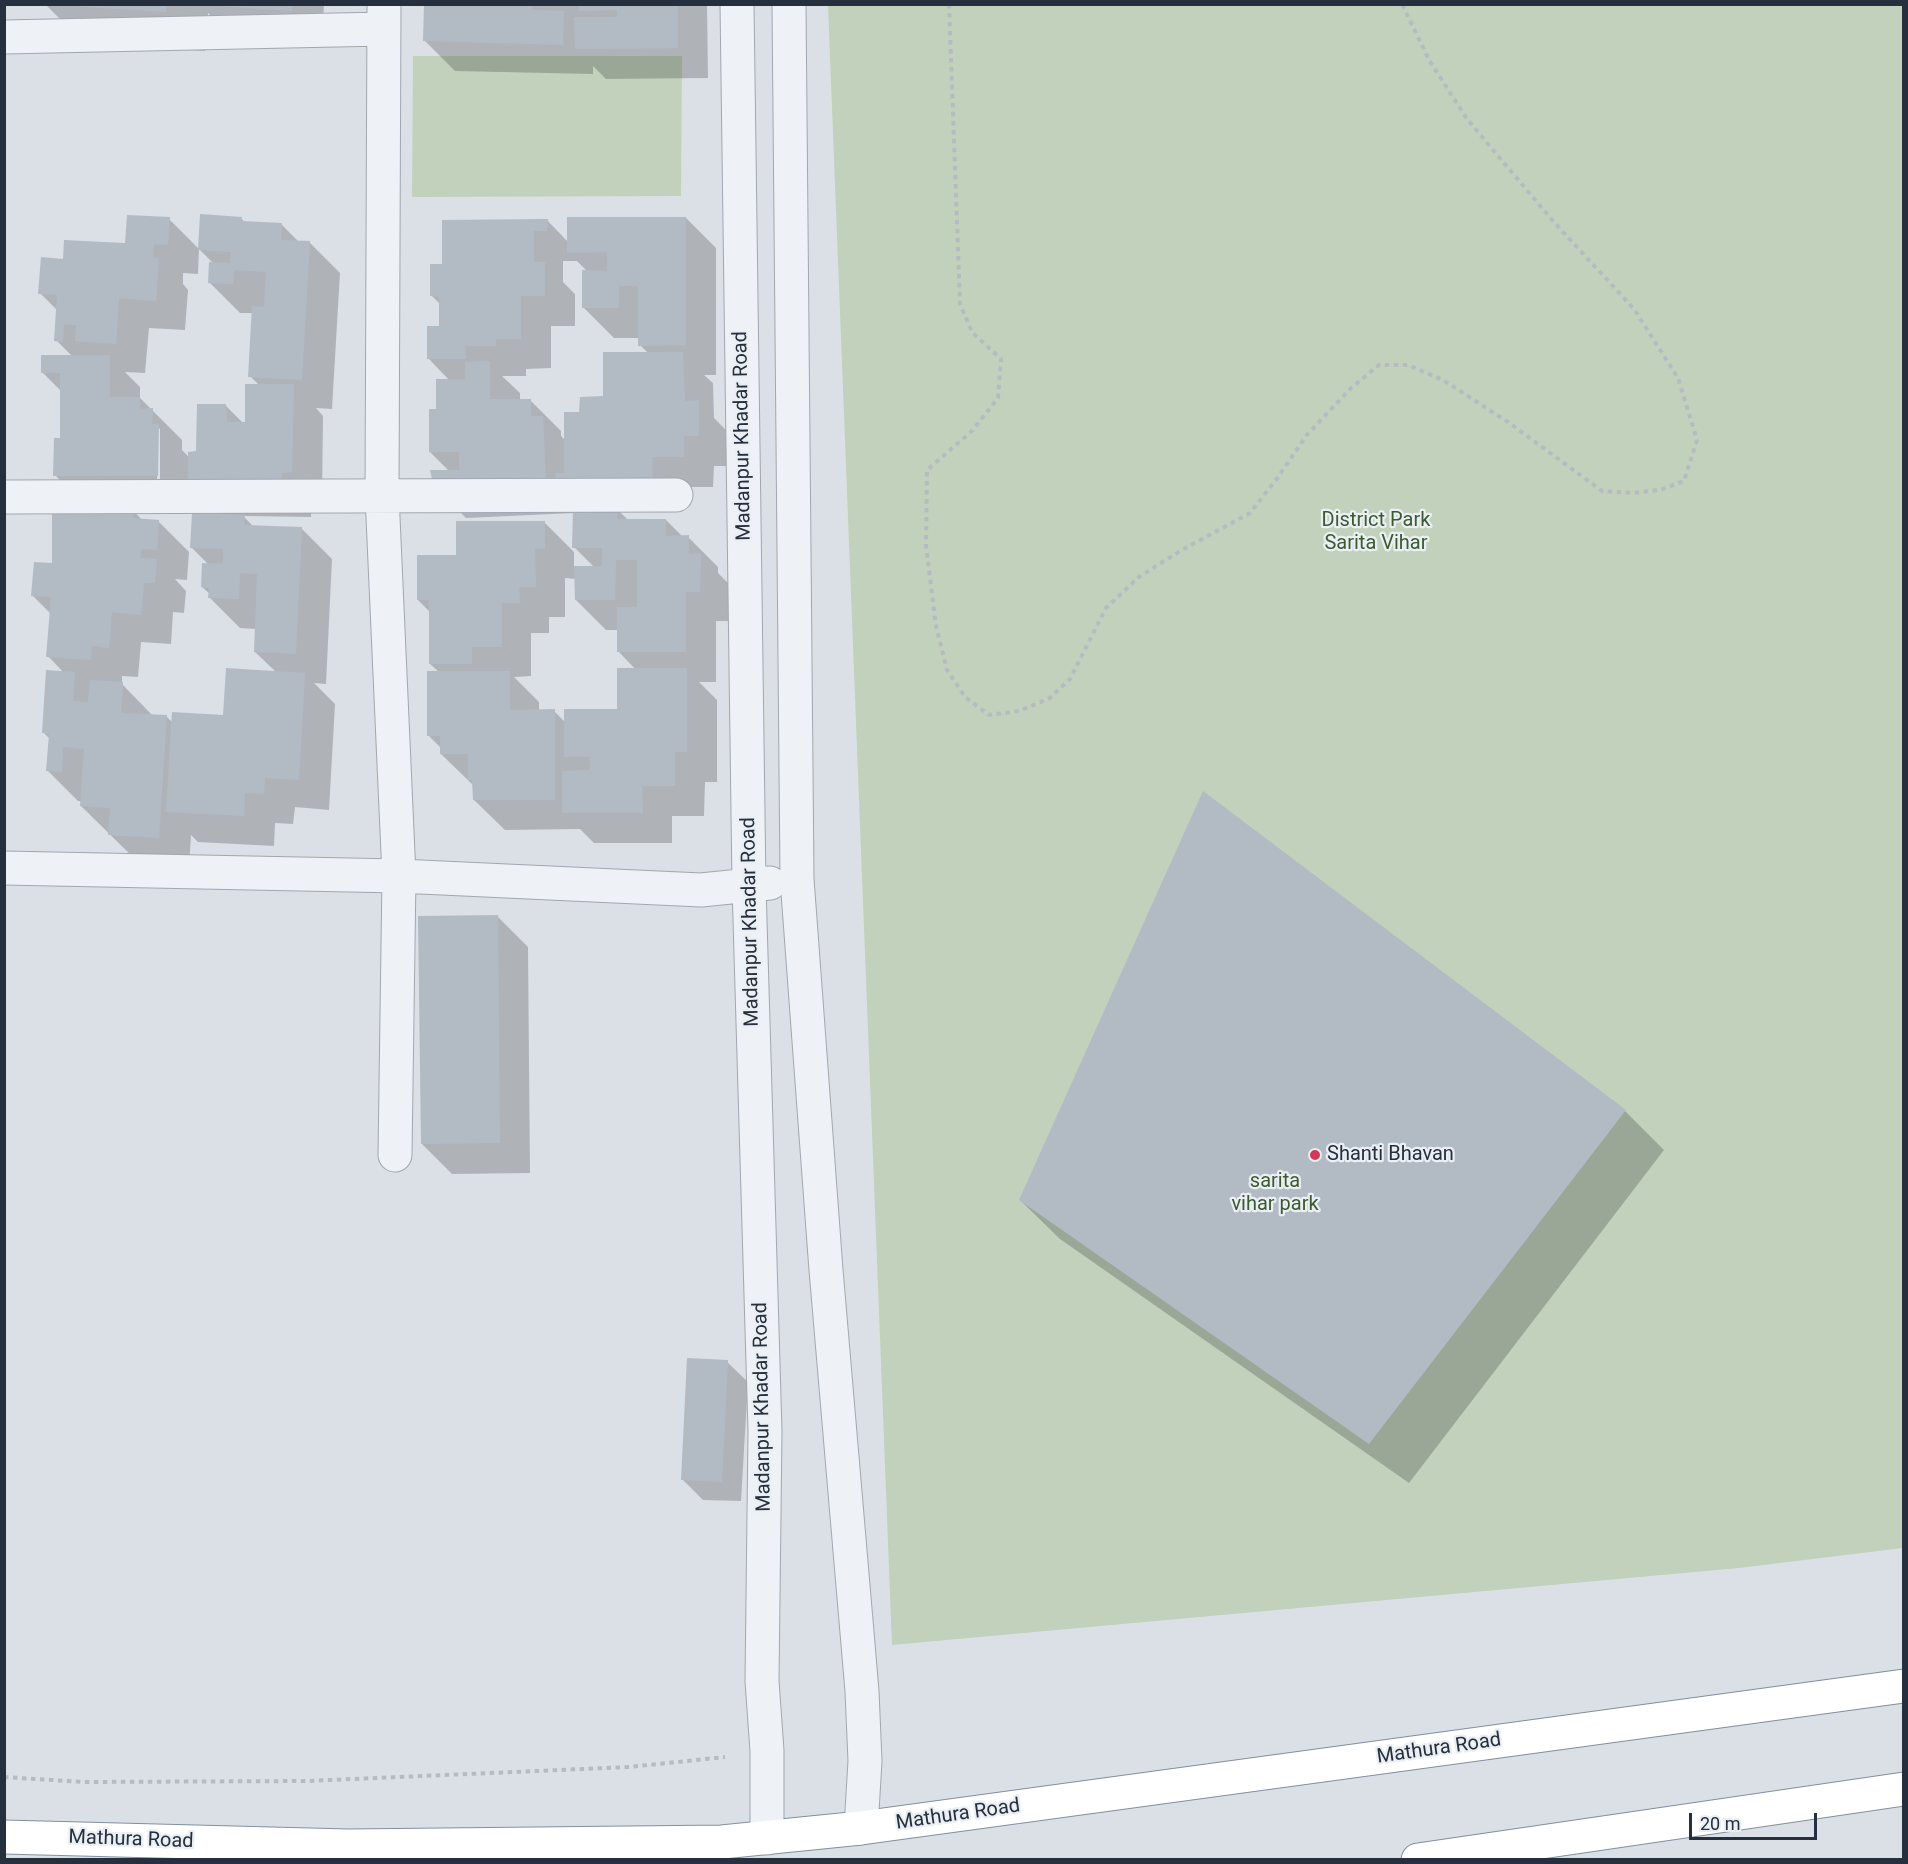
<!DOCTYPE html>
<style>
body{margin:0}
#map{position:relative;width:1908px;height:1864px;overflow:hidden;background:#dbe0e7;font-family:Roboto,sans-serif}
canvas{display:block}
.frame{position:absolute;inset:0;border:6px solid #252f3d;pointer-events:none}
.scale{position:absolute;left:1689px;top:1813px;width:128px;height:27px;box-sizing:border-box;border:3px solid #252f3d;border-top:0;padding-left:8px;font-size:18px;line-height:21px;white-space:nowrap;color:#252f3d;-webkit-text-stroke:4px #eaeff4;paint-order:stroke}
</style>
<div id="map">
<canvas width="1908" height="1864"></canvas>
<div class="frame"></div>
<div class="scale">20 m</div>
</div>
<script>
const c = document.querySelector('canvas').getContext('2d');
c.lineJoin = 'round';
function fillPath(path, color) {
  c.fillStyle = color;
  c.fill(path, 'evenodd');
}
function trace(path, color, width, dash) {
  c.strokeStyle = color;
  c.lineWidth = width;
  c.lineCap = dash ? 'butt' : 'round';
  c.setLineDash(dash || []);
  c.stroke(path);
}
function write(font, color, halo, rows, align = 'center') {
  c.font = font + ' Roboto,sans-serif';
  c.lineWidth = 4.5;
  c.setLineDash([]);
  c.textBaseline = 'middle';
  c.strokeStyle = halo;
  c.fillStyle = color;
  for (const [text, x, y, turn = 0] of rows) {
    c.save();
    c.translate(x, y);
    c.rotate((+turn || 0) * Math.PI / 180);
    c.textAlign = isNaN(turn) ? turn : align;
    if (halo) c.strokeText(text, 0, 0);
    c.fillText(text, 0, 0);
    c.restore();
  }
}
fillPath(new Path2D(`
 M 828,5 L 1903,5 L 1903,1548 L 1739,1568 L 892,1645 Z
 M 413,56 L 682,56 L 681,196 L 412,197 Z`), '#c2d1bc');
fillPath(new Path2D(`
 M 45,4 L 324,4 L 322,40 L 230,35 L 208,13 L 205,51 L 84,43 Z
 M 426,4 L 707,4 L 708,78 L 606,79 L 593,66 L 593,74 L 455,71 L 425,41 Z
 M 241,218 L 245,223 L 282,225 L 299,242 L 310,243 L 340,273 L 332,409 L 316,408 L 323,416 L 322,502 L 311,502 L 311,517 L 243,516 L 254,527 L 302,529 L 332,559 L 326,684 L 314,683 L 335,704 L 329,810 L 295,807 L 293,824 L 275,823 L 274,846 L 198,842 L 191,835 L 189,867 L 140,864 L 81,806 L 82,801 L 78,801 L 48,771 L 50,739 L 44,733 L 64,673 L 48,656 L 51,614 L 33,596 L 87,508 L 55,475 L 61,440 L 62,392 L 42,372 L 72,356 L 56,340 L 58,311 L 40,293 L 64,261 L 126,245 L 169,219 L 199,249 L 198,274 L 183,273 L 183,284 L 188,290 L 185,330 L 149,328 L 145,373 L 125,372 L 140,387 L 140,398 L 182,440 L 182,450 L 189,457 L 198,453 L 225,405 L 243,423 L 247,423 L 259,385 L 250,376 L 254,313 L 240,313 L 209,282 L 214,264 L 199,249 ZM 157,426 L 160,429 L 160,483 L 157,483 ZM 188,484 L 220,516 L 192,548 L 209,565 L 202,587 L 210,594 L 210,598 L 240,628 L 256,629 L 255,652 L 276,672 L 225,717 L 173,723 L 167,717 L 153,716 L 122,684 L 122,676 L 138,677 L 141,642 L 171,644 L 173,612 L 184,613 L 186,591 L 175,579 L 187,580 L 189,552 L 159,522 L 143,521 L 133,510 Z
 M 686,218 L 716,248 L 716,375 L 704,375 L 713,383 L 714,418 L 728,432 L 729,466 L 714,466 L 713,487 L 682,487 L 682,511 L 619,511 L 628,520 L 666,520 L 683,537 L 688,537 L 718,567 L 718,573 L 730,585 L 730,621 L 716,621 L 716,682 L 699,682 L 717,700 L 717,782 L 705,782 L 704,816 L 672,816 L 672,843 L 594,843 L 580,829 L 505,830 L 474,800 L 474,784 L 472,784 L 441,754 L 441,748 L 429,736 L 440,673 L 430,664 L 430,612 L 418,600 L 458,557 L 544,522 L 574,552 L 574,568 L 594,567 L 574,547 L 574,513 L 466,518 L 435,487 L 450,472 L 430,452 L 437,411 L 450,381 L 429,359 L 441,327 L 440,304 L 432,296 L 443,266 L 547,220 L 568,242 ZM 563,261 L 577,261 L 588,272 L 583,307 L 614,338 L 640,338 L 640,345 L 648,353 L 604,398 L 581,413 L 565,440 L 561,436 L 561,431 L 531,401 L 520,401 L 520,393 L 502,376 L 526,376 L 526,369 L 551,368 L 551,326 L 575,326 L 575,294 L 563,282 ZM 565,578 L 576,579 L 576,600 L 606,630 L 619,630 L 619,652 L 636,670 L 619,710 L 565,722 L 554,711 L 539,711 L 539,702 L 514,677 L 531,676 L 531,633 L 549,633 L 549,617 L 565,617 Z
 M 497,916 L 528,947 L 530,1173 L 452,1174 L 422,1144 Z
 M 1625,1111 L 1664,1150 L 1409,1483 L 1060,1239 L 1020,1200 Z
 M 727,1362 L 748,1382 L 741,1501 L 703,1500 L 682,1479 Z`), '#0003');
fillPath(new Path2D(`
 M 74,4 L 167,4 L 166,12 L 73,6 Z
 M 220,4 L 293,4 L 292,11 L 220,6 Z
 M 424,4 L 532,4 L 532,10 L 564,11 L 563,45 L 423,41 Z
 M 579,4 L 678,4 L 678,48 L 575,49 L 574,17 L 617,17 L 617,10 L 579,11 Z
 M 200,214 L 242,217 L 241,221 L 282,223 L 281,240 L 310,241 L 302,380 L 248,377 L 252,306 L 264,307 L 266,272 L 234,270 L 233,284 L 208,283 L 209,262 L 230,263 L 231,252 L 198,250 Z
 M 127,215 L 170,217 L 168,245 L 154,244 L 153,257 L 159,258 L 156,301 L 119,298 L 116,344 L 75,341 L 76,325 L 64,325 L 63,342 L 54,341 L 57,295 L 38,294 L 41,257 L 63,259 L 64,240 L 125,243 Z
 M 567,217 L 686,217 L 686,345 L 638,346 L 638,286 L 619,286 L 619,308 L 582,308 L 582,270 L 607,271 L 607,252 L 567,253 Z
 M 548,219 L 547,231 L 534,231 L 534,262 L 545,262 L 545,296 L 521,296 L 521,339 L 496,339 L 496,346 L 465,346 L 466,359 L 427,359 L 427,326 L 439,326 L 439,297 L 430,296 L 430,264 L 442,264 L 442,220 Z
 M 603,352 L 683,352 L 685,401 L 699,400 L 699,436 L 684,436 L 684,457 L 652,457 L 653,481 L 555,482 L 556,473 L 564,473 L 564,412 L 579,412 L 580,397 L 603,396 Z
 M 41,355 L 110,355 L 110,397 L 140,397 L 140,409 L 153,408 L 152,424 L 159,424 L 158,476 L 53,476 L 54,438 L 60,438 L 60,373 L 41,373 Z
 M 490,361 L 490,399 L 531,399 L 531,416 L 543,416 L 546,483 L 434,488 L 430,470 L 459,470 L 459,452 L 429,452 L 429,409 L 436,409 L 436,379 L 465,379 L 465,362 Z
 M 245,384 L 294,384 L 292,472 L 282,473 L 281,487 L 188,486 L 188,452 L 196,451 L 197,404 L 226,404 L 227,422 L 245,422 Z
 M 52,505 L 134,509 L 133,518 L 159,520 L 157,550 L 141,549 L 140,558 L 157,559 L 155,583 L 144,583 L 141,615 L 112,612 L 109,648 L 92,646 L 91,660 L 46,657 L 51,597 L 31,596 L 34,562 L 52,563 Z
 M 617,507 L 617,519 L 666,519 L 666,536 L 689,535 L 689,554 L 701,553 L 700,592 L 686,592 L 686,652 L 617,652 L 617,607 L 637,607 L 637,560 L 616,560 L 615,600 L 575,600 L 574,566 L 602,566 L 602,548 L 572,548 L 573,508 Z
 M 192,513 L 245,515 L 244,525 L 302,527 L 296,654 L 254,652 L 257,574 L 240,573 L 239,599 L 208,598 L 209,588 L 201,587 L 202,563 L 223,564 L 223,549 L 190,548 Z
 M 456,521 L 545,521 L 545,549 L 535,549 L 536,587 L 519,587 L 520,603 L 502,603 L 502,647 L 472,647 L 472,664 L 429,664 L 429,600 L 417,600 L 417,555 L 456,555 Z
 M 226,668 L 305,673 L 299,780 L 265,778 L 264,794 L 245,793 L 244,816 L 166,812 L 172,712 L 223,715 Z
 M 617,668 L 687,668 L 687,752 L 675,752 L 675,786 L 642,786 L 643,813 L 562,813 L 562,771 L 590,770 L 590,757 L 564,757 L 564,709 L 617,709 Z
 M 46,670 L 75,672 L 73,701 L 88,702 L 90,680 L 123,682 L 121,713 L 167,715 L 159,838 L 108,835 L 110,808 L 80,806 L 84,749 L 63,747 L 62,772 L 46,771 L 49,734 L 42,733 Z
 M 427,671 L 510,671 L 510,710 L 555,709 L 555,800 L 473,800 L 472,780 L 468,780 L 468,754 L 440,754 L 440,736 L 427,736 Z
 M 1203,791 L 1626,1110 L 1369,1444 L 1019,1200 Z
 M 498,915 L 500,1143 L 421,1144 L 418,916 Z
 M 687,1358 L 728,1360 L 722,1482 L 681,1480 Z`), '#b2bac4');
const minor = new Path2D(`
 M 384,4 L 382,495 L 399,876 L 395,1155
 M 737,4 L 749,886 L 765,1431 L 762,1681 L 767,1751 L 767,1838
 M 789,4 L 797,879 L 826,1270 L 862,1691 L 865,1761 L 861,1828
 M 4,37 L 384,29
 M 4,497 L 676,495
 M 4,868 L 399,876 L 701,890 L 770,883`);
const highway = new Path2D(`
 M 4,1837 L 348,1846 L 722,1842 L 861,1828 L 1904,1686
 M 1418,1860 L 1904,1789`);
trace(minor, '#a1a7b1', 35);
trace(highway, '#828f9e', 35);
trace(new Path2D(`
 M 949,4 L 960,304 L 972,332 L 1001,359 L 998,398 L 972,431 L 927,470 L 926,545 L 936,626 L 947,670 L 965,697 L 989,715 L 1019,711 L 1050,698 L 1070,679 L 1106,608 L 1139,577 L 1180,551 L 1250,513 L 1276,480 L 1306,436 L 1351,388 L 1379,365 L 1408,365 L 1443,380 L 1508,422 L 1602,491 L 1632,493 L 1660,490 L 1684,481 L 1697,440 L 1678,378 L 1634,309 L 1552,220 L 1467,119 L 1429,60 L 1402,4
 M 4,1777 L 83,1782 L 307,1781 L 629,1767 L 725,1757`), '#b6bbc1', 4, [4.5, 4.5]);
trace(minor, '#eef1f5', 33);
trace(highway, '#fff', 33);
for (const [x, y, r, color] of [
 [1315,1155,6,"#d53758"]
]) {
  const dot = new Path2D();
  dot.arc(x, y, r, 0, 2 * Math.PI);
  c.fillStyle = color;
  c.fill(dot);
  trace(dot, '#eaeff4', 2);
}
write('20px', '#252f3d', '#eaeff4', [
 ["Madanpur Khadar Road",743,436,-91],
 ["Madanpur Khadar Road",751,922,-91],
 ["Madanpur Khadar Road",763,1407,-91],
 ["Mathura Road",1439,1749,-8],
 ["Mathura Road",958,1815,-8],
 ["Mathura Road",131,1840,2]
]);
write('20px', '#3b5a31', '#eaeff4', [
 ["District Park",1376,521],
 ["Sarita Vihar",1376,544],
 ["sarita",1275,1182],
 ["vihar park",1275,1205]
]);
write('20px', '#252f3d', '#eaeff4', [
 ["Shanti Bhavan",1327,1155]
], 'left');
</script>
